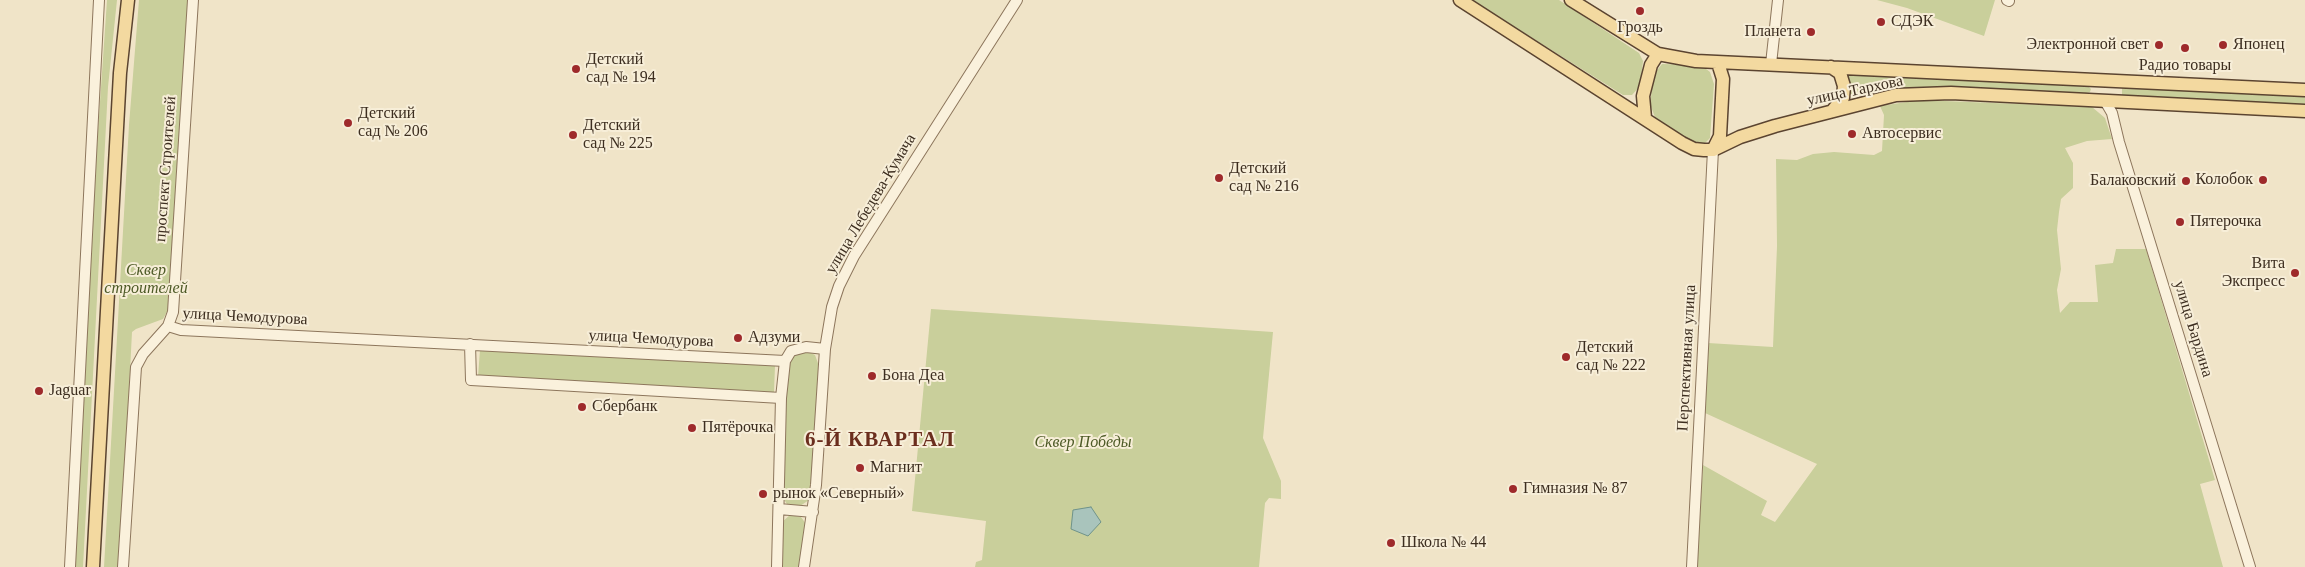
<!DOCTYPE html>
<meta charset="utf-8">
<style>
body{margin:0}
canvas{display:block;background:#f0e4c8}
</style>
<canvas width="2305" height="567"></canvas>
<script>
const c = document.querySelector('canvas').getContext('2d');
c.lineJoin = 'round';
function fillPath(path, color) {
  c.fillStyle = color;
  c.fill(path, 'evenodd');
}
function toPath(rows) {
  const path = new Path2D();
  for (const r of rows) {
    path.moveTo(r[0], r[1]);
    for (let i = 2; i < r.length; i += 2) path.lineTo(r[i], r[i + 1]);
  }
  return path;
}
function strokePath(path, color, width, dash) {
  c.strokeStyle = color;
  c.lineWidth = width;
  c.lineCap = dash ? 'butt' : 'round';
  c.setLineDash(dash || []);
  c.stroke(path);
}
function write(font, color, halo, rows, align = 'center') {
  c.font = font + ' Georgia,serif';
  c.lineWidth = 4;
  c.setLineDash([]);
  c.textBaseline = 'middle';
  c.strokeStyle = halo;
  c.fillStyle = color;
  for (const [text, x, y, turn = 0] of rows) {
    c.save();
    c.translate(x, y);
    c.rotate((+turn || 0) * Math.PI / 180);
    c.textAlign = isNaN(turn) ? turn : align;
    if (halo) c.strokeText(text, 0, 0);
    c.fillText(text, 0, 0);
    c.restore();
  }
}
fillPath(toPath([
 [107,0,117,0,108,87,83,567,75,567,95,175],
 [139,0,189,0,169,308,163,319,136,329,132,332,120,567,104,567,129,125],
 [1472,0,1559,0,1639,53,1643,61,1640,86,1632,95,1623,95],
 [1877,0,1995,0,1984,36,1907,8],
 [1662,64,1701,65,1710,72,1714,84,1710,138,1704,144,1693,143,1656,120,1650,104,1654,74],
 [1848,74,2088,86,2091,89,2090,92,2086,93,1913,87,1853,96,1848,91,1846,78],
 [2122,87,2305,97,2305,105,2122,96],
 [1920,100,2092,107,2105,118,2112,139,2087,141,2065,148,2073,163,2073,188,2061,199,2059,212,2057,230,2061,269,2057,290,2060,313,2070,302,2098,302,2095,265,2113,263,2116,249,2146,249,2215,480,2200,484,2223,567,1697,567,1703,465,1767,501,1761,515,1775,522,1817,464,1705,413,1708,343,1773,347,1777,246,1776,159,1797,160,1813,154,1834,152,1874,155,1882,151,1884,115,1880,106],
 [931,309,1273,332,1263,438,1281,481,1281,499,1269,498,1265,503,1259,567,975,567,976,562,982,560,986,521,912,511],
 [480,350,775,365,774,393,478,377],
 [807,351,815,355,819,366,810,495,809,500,800,506,787,504,783,498,785,399,789,361,795,353],
 [790,515,801,517,806,524,799,567,780,567,782,522]
]), '#c9cf9b');
const water = toPath([
 [1091,507,1101,522,1088,536,1071,529,1073,510,1091,507]
]);
fillPath(water, '#a9c4bc');
strokePath(water, '#6f938a', 1);
const minor = toPath([
 [2007,0,2009,1],
 [1771,64,1778,0],
 [2105,101,2112,113,2119,142,2250,567],
 [168,326,181,330,785,361],
 [470,344,471,380,781,398],
 [779,509,813,512],
 [70,567,99,0],
 [123,567,136,367,143,354,168,326,173,312,193,0],
 [777,567,781,398,785,361,791,351,806,347,825,349],
 [804,567,816,485,825,349,832,307,839,286,854,256,1017,0],
 [1692,567,1713,150]
]);
const major = toPath([
 [1460,0,1682,143,1694,149,1704,150,1713,150,1740,137,1775,126,1896,95,1951,93,2305,111],
 [1571,0,1658,54,1696,61,2305,90],
 [1831,67,1840,73,1844,86,1843,98,1833,110],
 [1645,118,1643,96,1651,65,1658,54],
 [1713,150,1720,136,1723,79,1718,63],
 [93,567,120,73,128,0]
]);
strokePath(minor, '#8d765c', 12);
strokePath(major, '#5b4430', 15);
strokePath(minor, '#faf1dc', 10);
strokePath(major, '#f3d9a0', 12);
for (const [x, y, r, color] of [
 [1640,11,5,"#9e2a2b"],
 [1881,22,5,"#9e2a2b"],
 [1811,32,5,"#9e2a2b"],
 [2159,45,5,"#9e2a2b"],
 [2223,45,5,"#9e2a2b"],
 [2185,48,5,"#9e2a2b"],
 [576,69,5,"#9e2a2b"],
 [348,123,5,"#9e2a2b"],
 [1852,134,5,"#9e2a2b"],
 [573,135,5,"#9e2a2b"],
 [1219,178,5,"#9e2a2b"],
 [2263,180,5,"#9e2a2b"],
 [2186,181,5,"#9e2a2b"],
 [2180,222,5,"#9e2a2b"],
 [2295,273,5,"#9e2a2b"],
 [738,338,5,"#9e2a2b"],
 [1566,357,5,"#9e2a2b"],
 [872,376,5,"#9e2a2b"],
 [39,391,5,"#9e2a2b"],
 [582,407,5,"#9e2a2b"],
 [692,428,5,"#9e2a2b"],
 [860,468,5,"#9e2a2b"],
 [1513,489,5,"#9e2a2b"],
 [763,494,5,"#9e2a2b"],
 [1391,543,5,"#9e2a2b"]
]) {
  const dot = new Path2D();
  dot.arc(x, y, r, 0, 2 * Math.PI);
  c.fillStyle = color;
  c.fill(dot);
  strokePath(dot, '#f7eed8', 2);
}
write('16px', '#3d2e20', '#f7eed8', [
 ["СДЭК",1891,22],
 ["Гроздь",1640,28,"center"],
 ["Планета",1801,32,"right"],
 ["Электронной свет",2149,45,"right"],
 ["Японец",2233,45],
 ["Детский",586,60],
 ["сад № 194",586,78],
 ["Радио товары",2185,66,"center"],
 ["Детский",358,114],
 ["сад № 206",358,132],
 ["Детский",583,126],
 ["сад № 225",583,144],
 ["Автосервис",1862,134],
 ["Детский",1229,169],
 ["сад № 216",1229,187],
 ["Колобок",2253,180,"right"],
 ["Балаковский",2176,181,"right"],
 ["Пятерочка",2190,222],
 ["Вита",2285,264,"right"],
 ["Экспресс",2285,282,"right"],
 ["Адзуми",748,338],
 ["Детский",1576,348],
 ["сад № 222",1576,366],
 ["Бона Деа",882,376],
 ["Jaguar",49,391],
 ["Сбербанк",592,407],
 ["Пятёрочка",702,428],
 ["Магнит",870,468],
 ["Гимназия № 87",1523,489],
 ["рынок «Северный»",773,494],
 ["Школа № 44",1401,543]
], 'left');
write('16px', '#3d2e20', '#f7eed8', [
 ["улица Тархова",1855,91,-12],
 ["проспект Строителей",166,169,-86],
 ["улица Лебедева-Кумача",871,204,-59],
 ["улица Чемодурова",245,317,3],
 ["улица Бардина",2193,329,73],
 ["улица Чемодурова",651,339,3],
 ["Перспективная улица",1687,358,-87]
]);
write('italic 16px', '#4d5a26', '#f7eed8', [
 ["Cквер",146,271],
 ["cтроителей",146,289],
 ["Сквер Победы",1083,443]
]);
c.letterSpacing = '1px';
write('bold 21px', '#6b2e1e', '#f7eed8', [
 ["6-Й КВАРТАЛ",880,441]
]);
c.letterSpacing = '0px';
</script>
